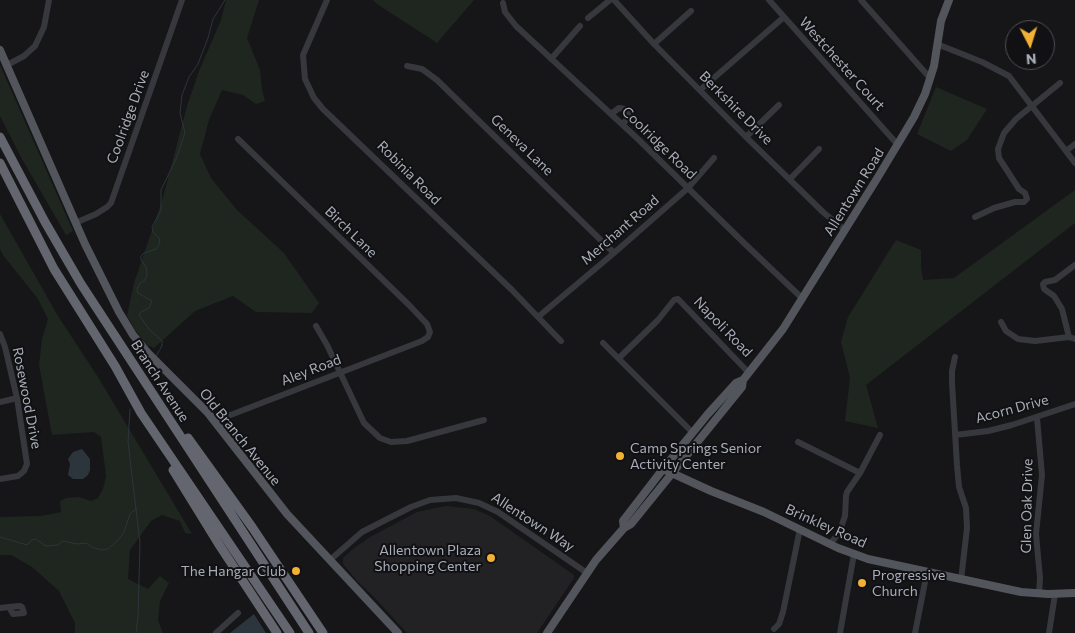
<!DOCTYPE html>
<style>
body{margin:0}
#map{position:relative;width:1075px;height:633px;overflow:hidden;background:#161618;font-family:Commissioner,sans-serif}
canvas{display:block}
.north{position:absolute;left:1005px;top:20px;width:50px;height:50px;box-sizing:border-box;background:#111113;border:1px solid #4d4f55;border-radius:50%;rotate:175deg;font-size:14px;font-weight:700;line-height:20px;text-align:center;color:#a8adb8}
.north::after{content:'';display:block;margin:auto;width:18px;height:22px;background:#f2b134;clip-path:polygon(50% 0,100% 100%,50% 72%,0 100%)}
</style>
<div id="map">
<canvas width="1075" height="633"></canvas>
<div class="north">N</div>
</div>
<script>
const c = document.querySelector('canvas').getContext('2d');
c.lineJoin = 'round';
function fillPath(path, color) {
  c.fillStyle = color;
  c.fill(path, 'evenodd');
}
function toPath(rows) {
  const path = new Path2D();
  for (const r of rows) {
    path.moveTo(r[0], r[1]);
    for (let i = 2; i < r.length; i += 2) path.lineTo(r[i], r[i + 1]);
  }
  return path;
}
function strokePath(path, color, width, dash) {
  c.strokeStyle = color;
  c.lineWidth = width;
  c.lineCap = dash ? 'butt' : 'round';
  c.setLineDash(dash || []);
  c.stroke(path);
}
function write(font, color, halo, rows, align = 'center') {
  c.font = font + ' Commissioner,sans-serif';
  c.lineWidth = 4;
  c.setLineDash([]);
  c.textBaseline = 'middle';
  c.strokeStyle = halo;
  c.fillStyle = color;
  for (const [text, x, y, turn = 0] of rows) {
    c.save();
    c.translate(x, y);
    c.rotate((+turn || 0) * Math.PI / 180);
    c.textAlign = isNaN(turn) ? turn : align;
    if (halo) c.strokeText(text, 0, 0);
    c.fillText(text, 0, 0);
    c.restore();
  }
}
fillPath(toPath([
 [446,506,474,509,490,516,574,575,574,578,537,633,407,633,373,596,357,581,343,564,343,558,354,548,370,537,417,512]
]), '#222225');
fillPath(toPath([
 [226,0,259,0,247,38,260,70,262,89,265,101,256,104,243,95,222,90,209,120,200,154,211,178,237,210,284,253,319,303,312,313,256,312,233,296,195,311,154,348,147,345,135,330,127,316,134,283,162,201,187,106,199,71,221,20],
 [373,0,474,0,437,43,377,4],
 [0,65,73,231,66,235,22,159,0,116],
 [936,87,987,109,967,140,951,151,917,134],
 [1075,190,1075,223,866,385,878,428,845,421,850,378,841,342,848,317,896,240,921,250,921,267,923,280,954,278],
 [0,214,58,316,98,377,192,534,185,533,180,521,162,515,151,521,130,550,128,579,148,589,160,576,169,583,160,601,158,620,163,633,75,633,75,623,59,591,32,567,11,555,0,555,0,517,41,516,61,512,60,501,66,498,79,497,91,501,98,498,103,489,106,476,101,437,94,432,52,435,39,365,42,339,48,319,38,299,3,255,0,249]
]), '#1e261f');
fillPath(toPath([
 [82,449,90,459,90,470,88,475,83,479,73,479,68,475,70,464,68,459,73,452],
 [254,614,266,633,230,633,235,629]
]), '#2c353c');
strokePath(toPath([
 [156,356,162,346,162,341,148,328,139,315,141,312,149,308,152,301,138,293,137,289,140,283,145,280,147,275,146,267,141,260,141,256,144,253,156,249,160,243,159,238,153,232,152,227,161,210,161,190,176,159,185,133,180,113,182,95,189,77,198,64,208,38,213,19,225,0],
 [149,373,153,362],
 [130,409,128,442,140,543,138,616,136,633],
 [0,537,27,545,32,540,36,539,46,546,58,545,63,541,77,544,86,543,92,547,101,550,108,549,118,540,124,532,130,514,137,508]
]), '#2c353c', 1);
strokePath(toPath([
 [327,0,303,55,305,79,314,98,323,109,512,290,561,341],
 [614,0,654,44,746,137,824,213,845,230],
 [769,0,898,145],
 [861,0,930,78],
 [503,3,505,12,516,26,639,140,745,244,803,299],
 [588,18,610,0],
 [654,44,691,11],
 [937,44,982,62,1009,76,1075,163],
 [551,59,580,26],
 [7,65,24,56,35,46,44,27,49,0],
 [407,66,422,69,437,80,614,253],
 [700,90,784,17],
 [611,114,619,108,625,109,630,115,623,124],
 [746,137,779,105],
 [1066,151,1075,144],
 [790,179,819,149],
 [975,217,994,208,1015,202,1024,202,1027,199,1025,193,1019,189,999,158,998,149,1004,133,1016,119,1060,83],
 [75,223,96,214,107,207,111,203,182,0],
 [538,317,614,253,688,188,714,158],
 [1001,322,1006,331,1018,339,1035,341,1069,337,1075,339],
 [316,326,327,345,364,423,380,438,391,442,407,441,484,420],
 [0,334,5,347,17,398,27,464,24,471,18,476,0,479],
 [1069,337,1062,309,1054,296,1044,289,1043,284,1045,282,1055,280,1075,265],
 [603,343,693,433],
 [955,357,952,371,952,383,957,465,959,487,966,508,967,528,961,580],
 [619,358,658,320,674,300,678,299,749,373],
 [0,402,17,398],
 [1037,418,1042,475,1036,534,1040,578,1039,594],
 [215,421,422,341,428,337,430,332,427,324,409,305,238,139],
 [955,435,988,431,1012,425,1075,404],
 [798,442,860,473],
 [830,544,839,533,845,516,846,496,847,492,860,473,880,435],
 [330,560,362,532,411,507,430,500,456,498,479,503,498,512,587,573],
 [0,608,9,607,20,606,22,607,24,613,13,614,9,607],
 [774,629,779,624,783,612,800,529],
 [216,633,238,613],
 [840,633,854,554],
 [915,633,927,572],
 [1049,633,1055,594]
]), '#37383d', 6);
strokePath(toPath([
 [0,50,85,244,119,312,133,335,148,353,208,413,287,514,398,633],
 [663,469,711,491,764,512,838,548,868,559,1021,592,1048,594,1075,593],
 [624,528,623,521,663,469,707,415,736,383,743,380,783,329,878,177,914,117,925,94,934,66,941,21,949,0],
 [547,633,596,560,624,528,631,524,742,387,743,380]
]), '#53555c', 8);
strokePath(toPath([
 [0,137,45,222,81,284,309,633],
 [0,163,54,269,115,366,141,413,290,633],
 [188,438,252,527,323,633],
 [173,470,218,543,277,633]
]), '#63666e', 9);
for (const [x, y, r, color] of [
 [620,456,5,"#f2b134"],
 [491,558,5,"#f2b134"],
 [296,571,5,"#f2b134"],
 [862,583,5,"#f2b134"]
]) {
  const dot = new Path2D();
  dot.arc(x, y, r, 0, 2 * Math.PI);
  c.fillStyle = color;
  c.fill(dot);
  strokePath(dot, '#111113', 2);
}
write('14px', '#a8adb8', '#111113', [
 ["Westchester Court",842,64,48],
 ["Berkshire Drive",736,108,45],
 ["Coolridge Drive",128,117,-70],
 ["Coolridge Road",659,143,44],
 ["Geneva Lane",522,145,44],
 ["Robinia Road",409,173,45],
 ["Allentown Road",854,192,-58],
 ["Merchant Road",620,230,-41],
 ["Birch Lane",351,232,44],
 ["Napoli Road",723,327,46],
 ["Aley Road",311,370,-21],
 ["Branch Avenue",160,381,57],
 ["Rosewood Drive",27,398,79],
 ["Acorn Drive",1012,409,-15],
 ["Old Branch Avenue",240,437,51],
 ["Glen Oak Drive",1027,506,-89],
 ["Allentown Way",533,522,33],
 ["Brinkley Road",826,526,24]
]);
write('14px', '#a8adb8', '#111113', [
 ["Camp Springs Senior",630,448],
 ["Activity Center",630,464],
 ["Allentown Plaza",481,550,"right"],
 ["Shopping Center",481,566,"right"],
 ["The Hangar Club",286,571,"right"],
 ["Progressive",872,575],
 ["Church",872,591]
], 'left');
</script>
